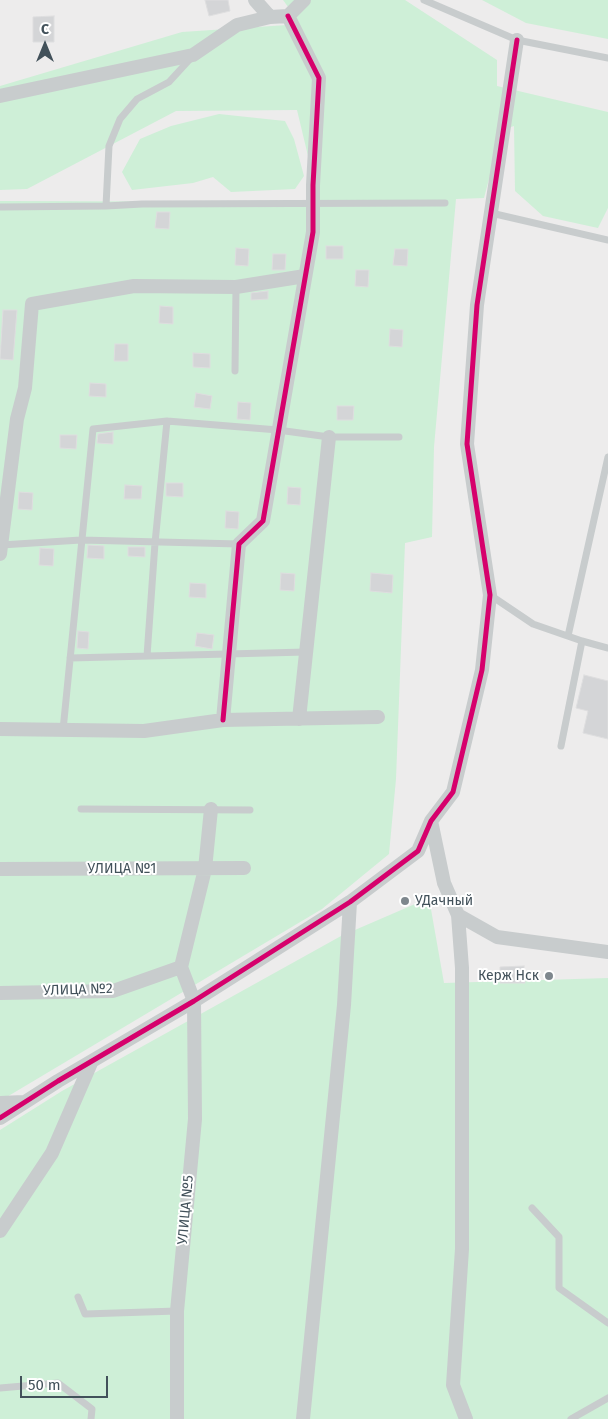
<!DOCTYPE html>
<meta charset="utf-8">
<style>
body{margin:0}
#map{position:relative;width:608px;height:1419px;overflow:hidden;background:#edecec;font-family:"Fira Sans",sans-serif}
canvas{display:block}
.north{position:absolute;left:20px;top:20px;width:50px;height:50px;-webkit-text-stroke:4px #fff;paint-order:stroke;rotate:0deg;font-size:14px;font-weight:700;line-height:20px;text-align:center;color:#42515a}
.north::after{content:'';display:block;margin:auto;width:18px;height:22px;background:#42515a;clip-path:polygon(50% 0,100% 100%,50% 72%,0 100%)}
.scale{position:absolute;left:20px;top:1376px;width:88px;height:22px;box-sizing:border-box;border:2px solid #42515a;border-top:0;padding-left:6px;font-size:15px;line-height:18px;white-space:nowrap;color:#42515a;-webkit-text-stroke:4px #fff;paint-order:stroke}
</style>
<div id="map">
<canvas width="608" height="1419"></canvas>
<div class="north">С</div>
<div class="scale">50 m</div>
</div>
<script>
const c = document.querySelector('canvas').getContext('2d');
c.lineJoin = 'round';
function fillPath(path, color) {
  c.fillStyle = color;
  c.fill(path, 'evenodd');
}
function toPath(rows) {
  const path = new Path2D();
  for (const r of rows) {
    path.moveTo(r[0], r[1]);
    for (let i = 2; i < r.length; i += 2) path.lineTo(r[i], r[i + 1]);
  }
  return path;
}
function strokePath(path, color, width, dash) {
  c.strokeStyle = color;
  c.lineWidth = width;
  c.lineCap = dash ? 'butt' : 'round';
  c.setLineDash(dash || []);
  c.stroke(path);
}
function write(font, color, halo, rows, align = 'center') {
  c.font = font + ' "Fira Sans",sans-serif';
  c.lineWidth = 4;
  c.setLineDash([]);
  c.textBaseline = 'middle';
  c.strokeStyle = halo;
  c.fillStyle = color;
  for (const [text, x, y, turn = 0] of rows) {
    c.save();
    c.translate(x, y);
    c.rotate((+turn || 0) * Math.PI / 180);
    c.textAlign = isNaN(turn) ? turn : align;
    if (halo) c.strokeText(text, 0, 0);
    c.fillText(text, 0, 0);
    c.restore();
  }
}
fillPath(toPath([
 [283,0,405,0,497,60,497,86,608,112,608,208,598,228,543,216,515,191,514,126,502,130,484,198,456,199,434,447,432,537,405,543,396,779,389,854,322,909,0,1101,0,201,319,202,297,110,176,111,27,189,0,190,0,86,182,32,287,25,297,19],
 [482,0,608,0,608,39,526,23],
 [219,114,285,121,294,139,304,176,295,189,231,192,213,177,193,183,132,190,122,172,140,139,171,126],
 [429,898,444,983,608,978,608,1419,0,1419,0,1130,62,1091,341,936]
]), '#ceefd7');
const building = toPath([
 [205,0,228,0,230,11,209,16,205,0],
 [54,16,54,42,33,42,33,17,54,16],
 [157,212,170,212,169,229,155,228,157,212],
 [326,246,343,246,343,259,326,259,326,246],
 [236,248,249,249,248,266,235,265,236,248],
 [395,249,408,249,407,266,393,265,395,249],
 [273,254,286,254,285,270,272,270,273,254],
 [356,270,369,270,368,287,355,286,356,270],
 [268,291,268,299,251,300,251,293,268,291],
 [160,306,173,307,173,324,159,323,160,306],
 [3,310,17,310,13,360,0,359,3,310],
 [390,329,403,330,402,347,389,346,390,329],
 [115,344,128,344,128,361,114,361,115,344],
 [193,353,210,354,210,368,193,367,193,353],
 [90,383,106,384,106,397,89,396,90,383],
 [196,393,212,396,210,409,194,407,196,393],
 [238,402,251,403,250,420,237,419,238,402],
 [337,406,354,406,353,420,337,420,337,406],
 [113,432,113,444,97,443,98,434,113,432],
 [60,435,77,435,76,449,60,448,60,435],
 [166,483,183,483,183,497,166,496,166,483],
 [125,485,142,486,141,499,124,499,125,485],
 [288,487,301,488,300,505,287,504,288,487],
 [19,492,33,493,32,510,18,509,19,492],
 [226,511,239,512,238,529,225,528,226,511],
 [88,545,104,546,104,559,87,558,88,545],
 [128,547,145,547,145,557,128,556,128,547],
 [40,548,54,549,53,566,39,565,40,548],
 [281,573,295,574,294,591,280,590,281,573],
 [371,573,393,575,392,593,370,591,371,573],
 [190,583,206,584,206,598,189,597,190,583],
 [78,631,89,632,88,649,77,648,78,631],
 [197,633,214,635,212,649,195,646,197,633],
 [584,675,608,681,608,739,583,733,588,711,576,708,584,675],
 [524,966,525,983,500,983,500,967,524,966]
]);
fillPath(building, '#d4d5d7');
strokePath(building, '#dededf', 1);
strokePath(toPath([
 [424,0,517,40,608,58],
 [106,206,109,146,120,119,137,99,169,82,191,58],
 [0,207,106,206,142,204,445,203],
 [491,213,608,240],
 [235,371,236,287],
 [1,545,81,540,239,544],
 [490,595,533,624,582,641,608,648],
 [568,636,608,457],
 [147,656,155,543,167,421],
 [70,658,306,652],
 [63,730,93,429,167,421,278,430,329,437,399,437],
 [561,746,582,641],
 [81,809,250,810],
 [532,1208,559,1237,559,1288,608,1323],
 [78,1297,85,1314,177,1311],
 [0,1388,58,1383,92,1409,91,1419],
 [571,1419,608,1398]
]), '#c8cccd', 7);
strokePath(toPath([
 [255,0,270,17],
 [0,96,193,55,237,25,270,17,288,16,304,0],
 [0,554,17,419,25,388,32,304,134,286,236,287,305,276],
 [299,719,329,437],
 [223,720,239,544,263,521,313,232,313,185,319,78,288,16],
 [0,729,144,731,223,720,378,717],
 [431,821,444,883,458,915,497,937,608,952],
 [0,869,244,868],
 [458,915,462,968,462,1249,453,1385,466,1419],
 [0,993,113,991,181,967],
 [0,1103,24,1102],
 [0,1118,58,1081,194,1001,350,902,418,851,431,821,453,792,482,670,490,595,467,444,477,305,517,40],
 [0,1231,52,1153,91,1063],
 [177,1419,177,1311,195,1119,194,1001,181,967,205,869,211,809],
 [303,1419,344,1005,350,902]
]), '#c8cccd', 14);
strokePath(toPath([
 [223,720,239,544,263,521,313,232,313,185,319,78,288,16],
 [0,1118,58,1081,194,1001,350,902,418,851,431,821,453,792,482,670,490,595,467,444,477,305,517,40]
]), '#d6006c', 5);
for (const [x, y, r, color] of [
 [405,901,5,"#7e878d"],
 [549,976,5,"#7e878d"]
]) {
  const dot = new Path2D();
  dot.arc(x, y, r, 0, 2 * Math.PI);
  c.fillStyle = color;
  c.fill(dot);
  strokePath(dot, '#fff', 2);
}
write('14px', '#42515a', '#fff', [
 ["УЛИЦА №1",122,869],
 ["УЛИЦА №2",78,990,-2],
 ["УЛИЦА №5",186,1210,-85]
]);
write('14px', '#42515a', '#fff', [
 ["УДачный",415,901],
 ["Керж Нск",539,976,"right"]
], 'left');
</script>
